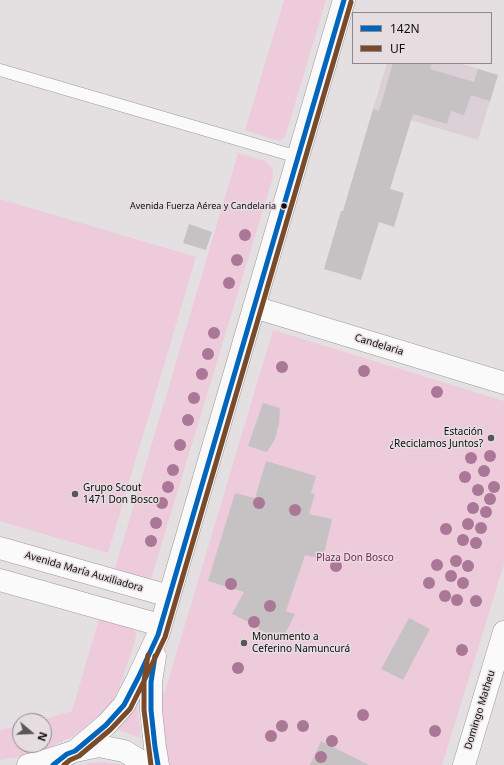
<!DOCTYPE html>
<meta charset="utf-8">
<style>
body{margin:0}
#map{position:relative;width:504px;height:765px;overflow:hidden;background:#e4dfe1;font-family:"Noto Sans",sans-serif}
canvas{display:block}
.legend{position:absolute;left:352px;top:12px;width:140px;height:52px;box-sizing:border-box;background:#e6dde1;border:1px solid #90898c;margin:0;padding:5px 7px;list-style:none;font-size:12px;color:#0f0c0d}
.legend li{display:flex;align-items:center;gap:8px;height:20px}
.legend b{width:20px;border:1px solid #90898c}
.north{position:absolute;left:12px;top:713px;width:40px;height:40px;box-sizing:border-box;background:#e6dde1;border:1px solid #90898c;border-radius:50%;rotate:109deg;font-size:11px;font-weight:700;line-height:16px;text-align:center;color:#0f0c0d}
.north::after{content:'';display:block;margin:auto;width:14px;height:18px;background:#5a5657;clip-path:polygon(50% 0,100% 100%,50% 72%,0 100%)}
</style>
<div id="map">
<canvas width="504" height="765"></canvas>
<ul class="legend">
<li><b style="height:5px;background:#0065bd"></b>142N</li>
<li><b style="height:5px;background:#7a4b2a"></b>UF</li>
</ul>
<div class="north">N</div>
</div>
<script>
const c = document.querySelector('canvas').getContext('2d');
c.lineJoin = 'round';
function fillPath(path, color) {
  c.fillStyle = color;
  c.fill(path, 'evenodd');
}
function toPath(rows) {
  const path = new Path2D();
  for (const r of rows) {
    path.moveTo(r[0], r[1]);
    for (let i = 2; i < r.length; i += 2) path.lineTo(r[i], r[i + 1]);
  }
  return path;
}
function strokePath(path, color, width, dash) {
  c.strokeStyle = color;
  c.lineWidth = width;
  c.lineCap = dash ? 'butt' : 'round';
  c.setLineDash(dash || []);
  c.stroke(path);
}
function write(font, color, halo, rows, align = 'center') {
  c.font = font + ' "Noto Sans",sans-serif';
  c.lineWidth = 3;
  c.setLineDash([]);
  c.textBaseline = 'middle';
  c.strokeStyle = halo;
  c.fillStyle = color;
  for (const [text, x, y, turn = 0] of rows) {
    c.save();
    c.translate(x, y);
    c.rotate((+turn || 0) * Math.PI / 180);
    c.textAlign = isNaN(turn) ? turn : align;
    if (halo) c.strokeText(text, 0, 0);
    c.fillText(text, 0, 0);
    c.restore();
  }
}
fillPath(toPath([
 [387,63,459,63,498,75,478,140,373,109]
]), '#dbd0d5');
fillPath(toPath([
 [284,0,326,0,285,137,280,140,272,139,245,130],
 [238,153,266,161,273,170,273,177,151,579,146,584,113,575],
 [0,199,196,257,108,553,0,521],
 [273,330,504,401,504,564,442,765,170,765,160,739,155,690,164,694,166,688],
 [99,619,133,629,136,633,135,641,119,688,112,702,99,716,77,734,38,753,0,760,0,730,20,726,20,745,44,745,44,721,38,721,72,711],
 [137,705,141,738,115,729],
 [106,762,123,765,85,765,88,763]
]), '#edcbdb');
fillPath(toPath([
 [393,63,432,63,430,69,474,82,478,69,498,75,490,101,471,95,464,115,451,111,447,124,413,114,390,189,404,193,394,227,379,222,361,280,324,269,341,211,343,211,373,109,379,111],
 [189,224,212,232,206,250,183,243],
 [263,403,280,408,279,424,277,431,275,439,267,452,248,446],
 [266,461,316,476,311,493,315,494,309,514,332,519,323,559,305,555,286,611,295,614,282,640,258,629,259,627,232,614,244,592,208,581,235,493,255,498],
 [409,618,430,629,403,680,381,669],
 [321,741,369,765,310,765]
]), '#c6c2c4');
const lane = toPath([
 [0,70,298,157]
]);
const street = toPath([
 [254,307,504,383],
 [0,548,169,596],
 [0,580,160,625],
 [464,765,504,632]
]);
const secondary = toPath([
 [28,765,41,762,67,754]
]);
const primary = toPath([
 [155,656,151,682,151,710,155,747,158,765],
 [75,751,106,725,124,705,138,678,158,635,344,0],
 [53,765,67,754,75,751,99,746,124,751,147,765]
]);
strokePath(lane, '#9c999a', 13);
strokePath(street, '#9c999a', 23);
strokePath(secondary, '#9c999a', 23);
strokePath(primary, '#9c999a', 23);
strokePath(lane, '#fbfafa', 12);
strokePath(street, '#fbfafa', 22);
strokePath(secondary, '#fbfafa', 22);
strokePath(primary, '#fbfafa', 22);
strokePath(toPath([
 [155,656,151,682,151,710,155,747,158,765],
 [53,765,67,754,75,751,106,725,124,705,138,678,158,635,344,0]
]), '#0065bd', 5);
strokePath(toPath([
 [148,655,144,681,144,710,151,765],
 [64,765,70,760,79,756,110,730,130,709,144,681,165,637,351,2]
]), '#7a4b2a', 5);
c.fillStyle = '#ab7796';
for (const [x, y] of [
 [245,235],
 [237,260],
 [229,283],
 [214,333],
 [208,354],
 [282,367],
 [364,371],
 [202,374],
 [437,392],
 [194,398],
 [188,420],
 [180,445],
 [490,456],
 [471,458],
 [173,470],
 [484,471],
 [465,477],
 [168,487],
 [494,487],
 [478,490],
 [490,499],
 [162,503],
 [259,503],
 [473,508],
 [295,510],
 [486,512],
 [156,523],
 [468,524],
 [481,528],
 [446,529],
 [463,540],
 [151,541],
 [476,543],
 [456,561],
 [437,565],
 [336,566],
 [468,566],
 [451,576],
 [429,583],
 [463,583],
 [231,584],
 [445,596],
 [457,600],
 [476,601],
 [270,606],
 [254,622],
 [462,650],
 [238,668],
 [363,715],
 [282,726],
 [303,726],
 [435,731],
 [271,736],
 [332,741],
 [321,757]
]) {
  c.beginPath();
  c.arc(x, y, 6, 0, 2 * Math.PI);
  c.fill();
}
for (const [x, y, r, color] of [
 [284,206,3.5,"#0f0c0d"],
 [491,438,4,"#5a5657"],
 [75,494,4,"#5a5657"],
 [244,643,4,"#5a5657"]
]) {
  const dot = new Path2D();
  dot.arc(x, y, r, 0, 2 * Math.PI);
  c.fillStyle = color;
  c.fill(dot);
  strokePath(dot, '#e6dde1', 1.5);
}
write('9px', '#0f0c0d', '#e6dde1', [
 ["Avenida Fuerza Aérea y Candelaria",276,206]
], 'right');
write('10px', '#0f0c0d', '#e6dde1', [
 ["Candelaria",379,345,17],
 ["Avenida María Auxiliadora",84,572,16],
 ["Domingo Matheu",480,710,-73]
]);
write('10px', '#0f0c0d', '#e6dde1', [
 ["Estación",483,432,"right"],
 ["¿Reciclamos Juntos?",483,444,"right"],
 ["Grupo Scout",83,488],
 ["1471 Don Bosco",83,500],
 ["Monumento a",252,637],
 ["Ceferino Namuncurá",252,649]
], 'left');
write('10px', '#7d2258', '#e6dde1', [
 ["Plaza Don Bosco",355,558]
]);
</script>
